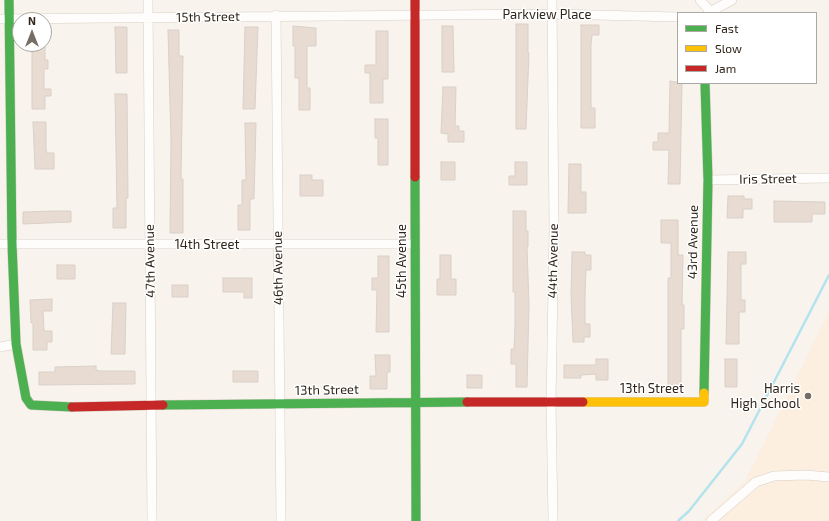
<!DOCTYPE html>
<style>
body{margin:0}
#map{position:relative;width:829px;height:521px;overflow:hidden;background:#f9f3ed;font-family:"Exo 2",sans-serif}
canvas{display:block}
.legend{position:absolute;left:677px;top:12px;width:140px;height:72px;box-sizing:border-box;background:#fff;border:1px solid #aca8a3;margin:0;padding:5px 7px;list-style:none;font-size:12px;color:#2f251a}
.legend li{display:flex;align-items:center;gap:8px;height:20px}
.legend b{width:20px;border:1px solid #aca8a3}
.north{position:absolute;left:12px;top:12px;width:40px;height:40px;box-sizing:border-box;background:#fff;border:1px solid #aca8a3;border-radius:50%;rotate:0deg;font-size:11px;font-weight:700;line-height:16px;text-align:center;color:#2f251a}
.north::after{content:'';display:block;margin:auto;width:14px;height:18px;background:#766d64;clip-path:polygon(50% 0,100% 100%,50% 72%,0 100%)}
</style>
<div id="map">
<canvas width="829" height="521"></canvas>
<ul class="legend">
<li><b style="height:5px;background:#4caf50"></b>Fast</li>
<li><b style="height:5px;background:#ffc107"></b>Slow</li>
<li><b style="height:5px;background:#c62828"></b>Jam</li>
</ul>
<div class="north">N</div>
</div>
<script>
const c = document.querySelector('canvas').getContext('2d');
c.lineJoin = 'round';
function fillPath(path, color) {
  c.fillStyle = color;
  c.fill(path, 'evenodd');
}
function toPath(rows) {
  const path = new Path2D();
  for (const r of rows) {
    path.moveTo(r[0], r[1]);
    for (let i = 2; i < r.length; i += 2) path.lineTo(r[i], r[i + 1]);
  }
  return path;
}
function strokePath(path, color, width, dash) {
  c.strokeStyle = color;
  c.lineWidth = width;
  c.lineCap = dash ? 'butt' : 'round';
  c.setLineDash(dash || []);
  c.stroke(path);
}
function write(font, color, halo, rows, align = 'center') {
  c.font = font + ' "Exo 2",sans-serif';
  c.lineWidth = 3;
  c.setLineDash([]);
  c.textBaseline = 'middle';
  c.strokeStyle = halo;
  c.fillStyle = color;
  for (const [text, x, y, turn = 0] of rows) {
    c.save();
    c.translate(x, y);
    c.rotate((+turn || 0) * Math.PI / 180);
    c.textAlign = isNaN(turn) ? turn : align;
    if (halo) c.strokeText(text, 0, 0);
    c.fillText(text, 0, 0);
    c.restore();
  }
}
fillPath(toPath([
 [829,312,829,521,702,521,745,481]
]), '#fcefe0');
strokePath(toPath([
 [678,521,689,511,742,444,829,275]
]), '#b2e3ee', 2.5);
const building = toPath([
 [516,24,528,24,528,53,529,53,526,129,516,129,516,24],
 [581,25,599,25,599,35,592,35,591,44,591,108,595,108,595,128,581,128,581,25],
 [293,26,316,28,316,46,307,46,307,88,310,88,310,110,299,110,299,78,295,78,295,46,293,46,293,26],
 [442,26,453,26,454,72,442,72,442,26],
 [115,27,127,27,127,73,116,73,115,27],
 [245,27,258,27,255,109,243,109,245,27],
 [168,30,179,30,179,56,183,56,181,179,183,179,183,233,170,233,171,140,168,30],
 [376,31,388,31,388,79,383,79,383,103,370,103,370,73,365,73,365,65,376,65,376,31],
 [32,44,45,44,45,60,48,60,48,69,44,69,44,89,51,89,51,96,45,96,45,109,32,109,32,44],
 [670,81,682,83,680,184,668,184,669,150,653,150,653,142,658,142,658,133,669,133,670,81],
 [443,87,456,87,455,126,459,126,459,131,464,131,464,142,448,142,448,134,441,133,443,87],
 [115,94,127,94,128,198,126,198,126,228,113,228,113,208,117,208,115,94],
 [375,119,388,119,388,165,378,165,378,138,375,138,375,119],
 [33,122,46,122,46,149,47,153,54,153,54,169,35,169,33,122],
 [245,123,256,123,254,199,250,199,250,230,238,230,238,205,242,205,242,180,246,180,245,123],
 [441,162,455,162,455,180,441,180,441,162],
 [515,162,527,162,527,185,509,185,509,176,515,176,515,162],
 [569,164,581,164,581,192,586,192,586,213,568,213,569,164],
 [300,175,312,175,312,180,323,180,323,196,300,196,300,175],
 [728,196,744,196,744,199,752,199,752,209,743,209,743,218,727,218,728,196],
 [774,201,825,202,825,214,812,214,812,222,774,222,774,201],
 [53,211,71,211,71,222,23,224,23,212,53,211],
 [513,211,526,211,526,231,528,231,528,247,527,247,529,305,527,387,516,387,516,364,511,364,511,349,514,349,515,325,515,292,513,292,513,211],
 [661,220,678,220,678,255,683,255,682,305,684,305,684,329,681,329,681,387,668,387,668,278,671,278,671,243,661,243,661,220],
 [572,252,585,252,585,255,591,255,591,270,586,270,585,295,585,324,590,324,590,337,584,337,584,342,573,342,571,295,572,252],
 [728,252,746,252,746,264,741,264,741,300,745,300,745,312,739,312,739,344,726,344,728,252],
 [440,255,451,255,451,279,456,279,456,295,437,295,437,279,440,279,440,255],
 [378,256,389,256,389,332,376,332,377,290,372,290,372,278,378,278,378,256],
 [57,265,75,265,75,279,57,279,57,265],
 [223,278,252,278,252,298,244,298,244,292,223,292,223,278],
 [172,285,188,285,188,297,172,297,172,285],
 [52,299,52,311,43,311,44,331,52,331,52,342,47,342,47,350,33,350,33,323,31,323,30,300,52,299],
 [113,303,126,303,125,354,111,354,113,303],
 [375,355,390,355,390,372,387,372,387,389,370,389,370,376,376,376,375,355],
 [596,359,608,359,608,380,596,380,596,374,581,375,581,378,564,378,564,365,596,365,596,359],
 [725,359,737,359,737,387,725,387,725,359],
 [96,366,96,370,100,371,135,371,135,384,39,385,39,372,55,372,55,367,96,366],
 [233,371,258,371,258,382,233,382,233,371],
 [467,375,482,375,482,388,467,388,467,375]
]);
fillPath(building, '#e8dbd2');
strokePath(building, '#d9d0c9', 1);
const street = toPath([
 [148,0,152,521],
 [552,0,554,229,551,402,553,521],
 [700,0,710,11],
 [708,13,732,0],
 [276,15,281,521],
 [0,19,552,14,678,17],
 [708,180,829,178],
 [0,244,414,244],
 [0,347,16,344],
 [711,521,756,482,774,476,806,475,829,477]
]);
const fast = toPath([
 [9,0,12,244,16,344,26,398,31,405,72,407],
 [415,177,416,521],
 [704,393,708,180,705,83],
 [163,405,467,402]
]);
const slow = toPath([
 [583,402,704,402,704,393]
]);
const jam = toPath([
 [415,0,415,177],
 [467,402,583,402],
 [72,407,163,405]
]);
strokePath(street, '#d6cfc7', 10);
strokePath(fast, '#d6cfc7', 10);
strokePath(slow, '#d6cfc7', 10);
strokePath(jam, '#d6cfc7', 10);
strokePath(street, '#fefdfc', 9);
strokePath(fast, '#4caf50', 9);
strokePath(slow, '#ffc107', 9);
strokePath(jam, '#c62828', 9);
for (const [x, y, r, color] of [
 [808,396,4,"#766d64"]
]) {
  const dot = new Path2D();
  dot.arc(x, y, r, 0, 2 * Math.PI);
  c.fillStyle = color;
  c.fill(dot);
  strokePath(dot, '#fff', 1.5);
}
write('13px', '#2f251a', '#fff', [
 ["Parkview Place",547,15],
 ["15th Street",208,17,-1],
 ["Iris Street",768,179,-1],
 ["43rd Avenue",693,242,-89],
 ["14th Street",207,245],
 ["47th Avenue",150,261,-91],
 ["45th Avenue",402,261,-90],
 ["44th Avenue",553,261,-89],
 ["46th Avenue",278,268,-91],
 ["13th Street",652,389],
 ["13th Street",327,390,-1]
]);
write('13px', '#2f251a', '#fff', [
 ["Harris",800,389],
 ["High School",800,404]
], 'right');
</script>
